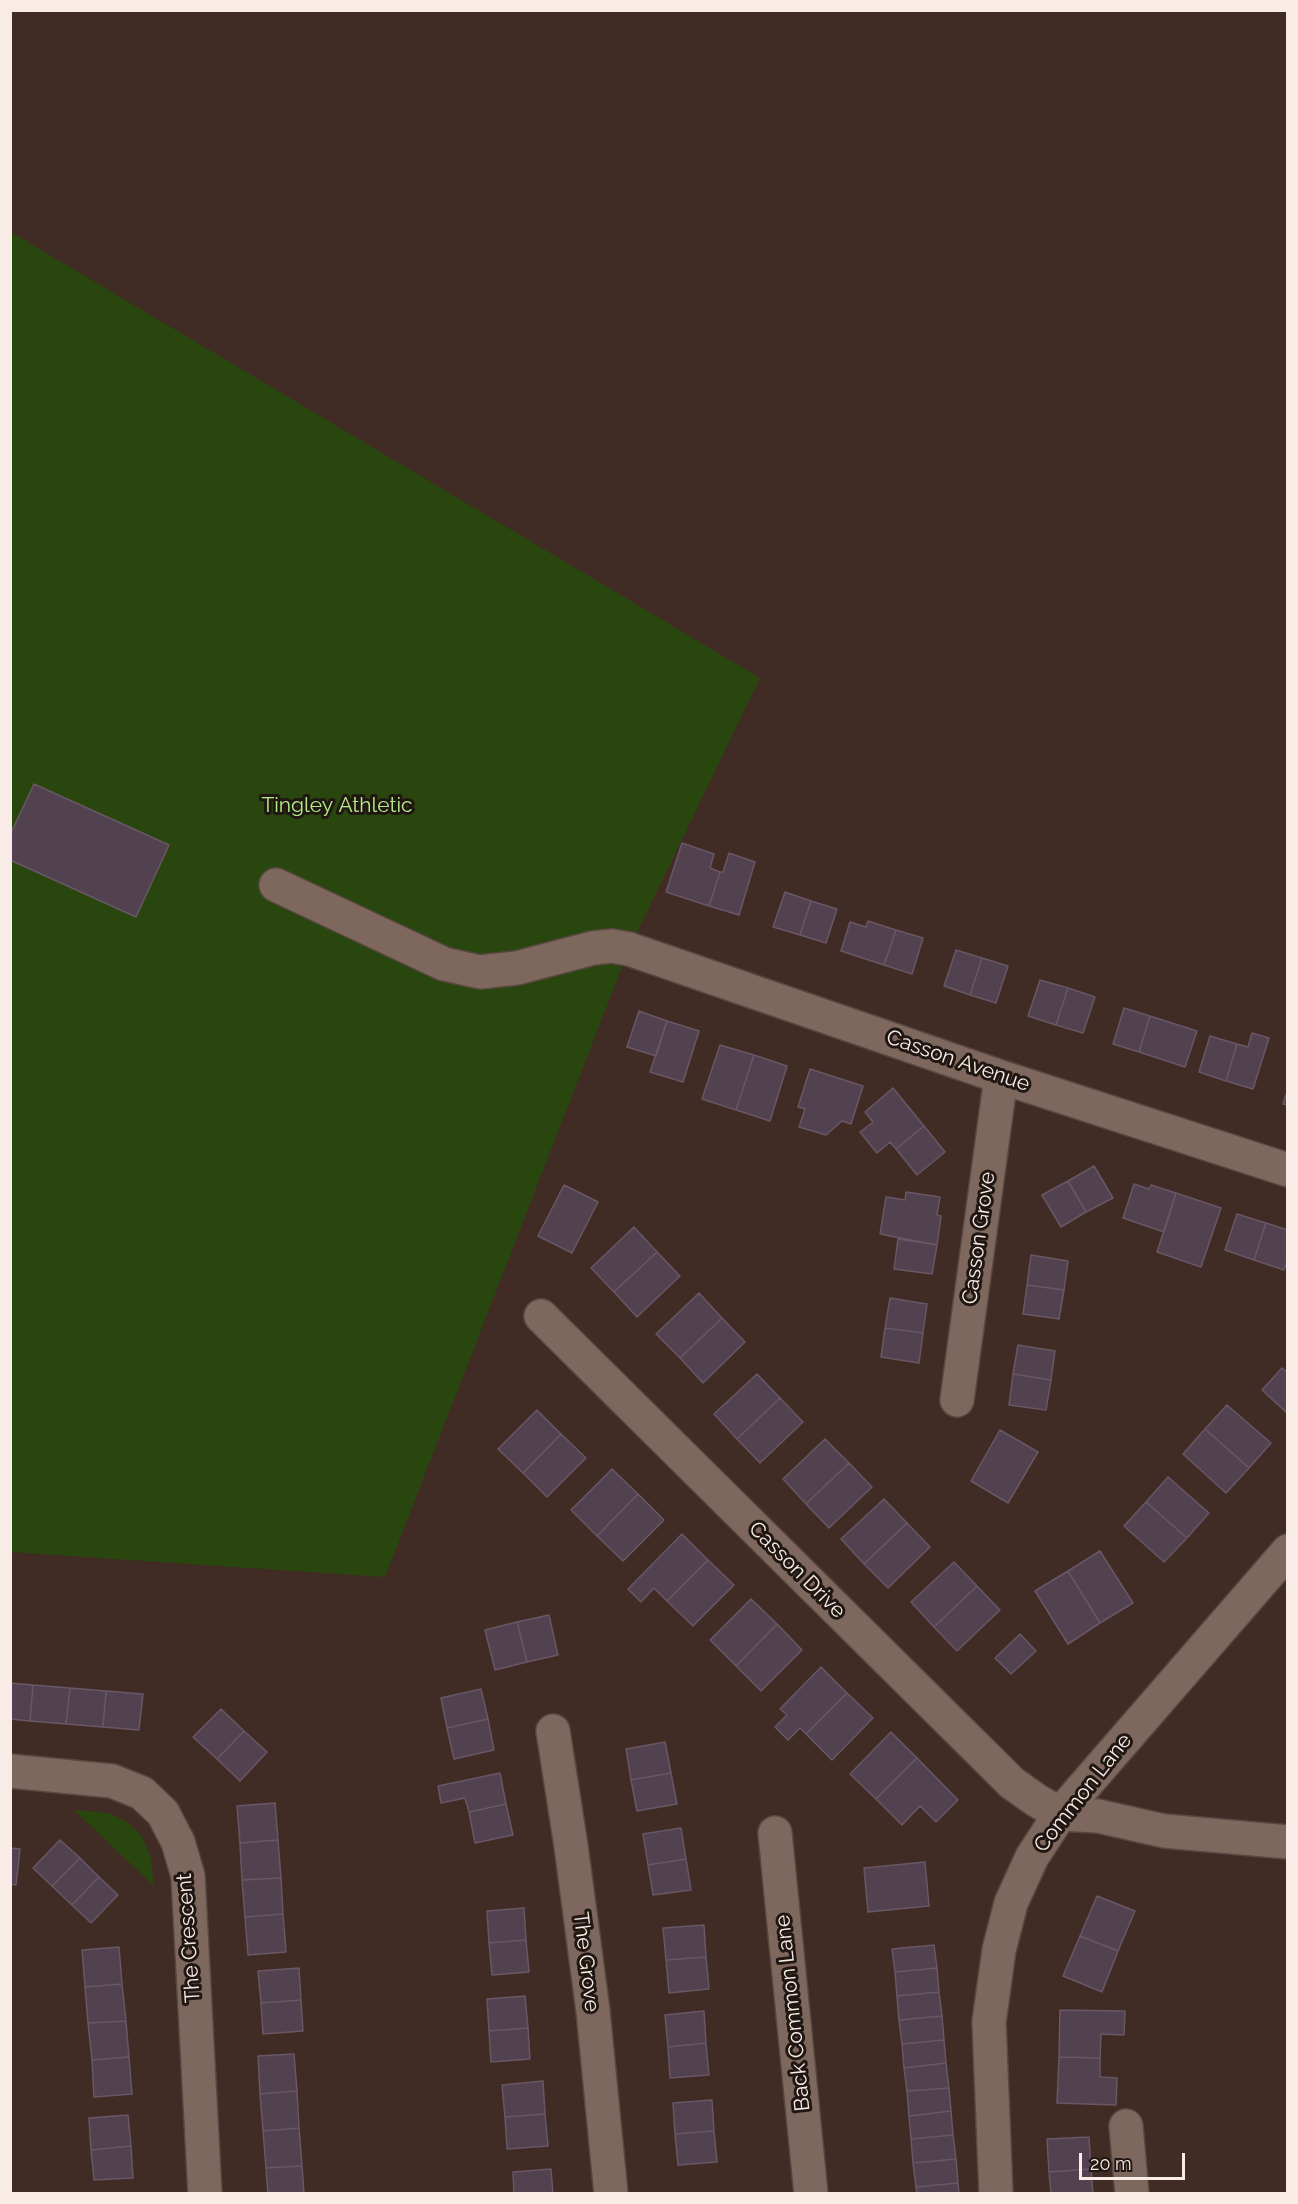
<!DOCTYPE html>
<style>
body{margin:0}
#map{position:relative;width:1298px;height:2204px;overflow:hidden;background:#402c24;font-family:Raleway,sans-serif}
canvas{display:block}
.frame{position:absolute;inset:0;border:12px solid #f9ece6;pointer-events:none}
.scale{position:absolute;left:1079px;top:2153px;width:106px;height:27px;box-sizing:border-box;border:3px solid #f9ece6;border-top:0;padding-left:8px;font-size:18px;line-height:21px;white-space:nowrap;color:#f9ece6;-webkit-text-stroke:4px #201713;paint-order:stroke}
</style>
<div id="map">
<canvas width="1298" height="2204"></canvas>
<div class="frame"></div>
<div class="scale">20 m</div>
</div>
<script>
const c = document.querySelector('canvas').getContext('2d');
c.lineJoin = 'round';
function fillPath(path, color) {
  c.fillStyle = color;
  c.fill(path, 'evenodd');
}
function toPath(rows) {
  const path = new Path2D();
  for (const r of rows) {
    path.moveTo(r[0], r[1]);
    for (let i = 2; i < r.length; i += 2) path.lineTo(r[i], r[i + 1]);
  }
  return path;
}
function strokePath(path, color, width, dash) {
  c.strokeStyle = color;
  c.lineWidth = width;
  c.lineCap = dash ? 'butt' : 'round';
  c.setLineDash(dash || []);
  c.stroke(path);
}
function write(font, color, halo, rows, align = 'center') {
  c.font = font + ' Raleway,sans-serif';
  c.lineWidth = 6;
  c.setLineDash([]);
  c.textBaseline = 'middle';
  c.strokeStyle = halo;
  c.fillStyle = color;
  for (const [text, x, y, turn = 0] of rows) {
    c.save();
    c.translate(x, y);
    c.rotate((+turn || 0) * Math.PI / 180);
    c.textAlign = isNaN(turn) ? turn : align;
    if (halo) c.strokeText(text, 0, 0);
    c.fillText(text, 0, 0);
    c.restore();
  }
}
fillPath(toPath([
 [11,232,760,678,629,949,385,1577,11,1552],
 [74,1810,108,1813,129,1823,143,1838,151,1859,154,1886]
]), '#2a460f');
const building = toPath([
 [34,784,169,845,136,917,10,860,10,835,34,784],
 [682,843,714,854,710,868,720,872,709,906,666,892,682,843],
 [729,853,755,862,739,915,709,906,720,872,723,872,729,853],
 [785,892,811,901,800,935,773,927,785,892],
 [811,901,837,909,826,943,800,935,811,901],
 [868,921,896,930,884,965,841,951,850,922,866,927,868,921],
 [896,930,923,938,912,974,884,965,896,930],
 [956,950,982,958,970,995,944,986,956,950],
 [982,958,1008,966,996,1003,970,995,982,958],
 [1040,980,1068,988,1056,1025,1028,1016,1040,980],
 [1068,988,1095,997,1083,1033,1056,1025,1068,988],
 [1124,1008,1150,1016,1139,1052,1113,1044,1124,1008],
 [639,1011,667,1021,656,1056,627,1047,639,1011],
 [1150,1016,1197,1031,1185,1067,1139,1052,1150,1016],
 [667,1021,699,1031,683,1082,650,1072,667,1021],
 [1252,1033,1269,1038,1253,1089,1226,1081,1237,1044,1248,1047,1252,1033],
 [1210,1036,1237,1044,1226,1081,1199,1072,1210,1036],
 [720,1045,754,1055,736,1110,702,1099,720,1045],
 [754,1055,787,1066,770,1121,736,1110,754,1055],
 [810,1069,863,1086,851,1124,842,1121,826,1135,799,1127,805,1109,798,1107,810,1069],
 [893,1088,924,1126,896,1149,890,1142,877,1153,860,1132,873,1122,865,1112,893,1088],
 [1288,1089,1288,1105,1283,1104,1288,1089],
 [924,1126,945,1152,917,1175,896,1149,924,1126],
 [1094,1166,1113,1198,1086,1212,1068,1181,1094,1166],
 [1068,1181,1086,1212,1061,1227,1042,1195,1068,1181],
 [1134,1184,1149,1189,1151,1185,1176,1193,1164,1232,1123,1218,1134,1184],
 [564,1185,598,1202,572,1253,538,1236,564,1185],
 [906,1192,940,1197,937,1215,941,1216,937,1245,880,1234,886,1197,905,1200,906,1192],
 [1176,1193,1221,1208,1201,1267,1157,1252,1176,1193],
 [1237,1214,1266,1223,1254,1260,1225,1250,1237,1214],
 [1266,1223,1288,1230,1288,1258,1284,1270,1254,1260,1266,1223],
 [634,1227,657,1252,614,1292,591,1268,634,1227],
 [898,1239,937,1245,932,1274,894,1269,898,1239],
 [657,1252,680,1276,637,1317,614,1292,657,1252],
 [1031,1255,1068,1261,1064,1290,1027,1285,1031,1255],
 [1027,1285,1064,1290,1059,1319,1023,1314,1027,1285],
 [699,1293,722,1318,680,1358,656,1334,699,1293],
 [890,1298,927,1304,923,1333,885,1328,890,1298],
 [722,1318,745,1342,703,1383,680,1358,722,1318],
 [885,1328,923,1333,919,1363,881,1357,885,1328],
 [1018,1345,1055,1351,1051,1380,1013,1374,1018,1345],
 [1282,1368,1288,1373,1288,1414,1262,1390,1282,1368],
 [757,1374,780,1398,737,1439,714,1414,757,1374],
 [1013,1374,1051,1380,1046,1410,1009,1405,1013,1374],
 [780,1398,803,1422,760,1463,737,1439,780,1398],
 [1227,1405,1271,1443,1249,1468,1205,1429,1227,1405],
 [537,1410,561,1434,523,1473,498,1449,537,1410],
 [1205,1429,1249,1468,1226,1493,1183,1454,1205,1429],
 [1000,1430,1038,1452,1008,1503,971,1481,1000,1430],
 [561,1434,586,1458,547,1497,523,1473,561,1434],
 [825,1439,849,1463,806,1504,783,1479,825,1439],
 [849,1463,872,1487,829,1528,806,1504,849,1463],
 [612,1469,638,1494,597,1536,571,1510,612,1469],
 [1168,1477,1209,1513,1187,1538,1146,1502,1168,1477],
 [638,1494,664,1520,623,1561,597,1536,638,1494],
 [884,1499,907,1523,864,1564,841,1539,884,1499],
 [1146,1502,1187,1538,1164,1562,1124,1526,1146,1502],
 [907,1523,930,1547,888,1588,864,1564,907,1523],
 [682,1534,708,1560,667,1601,654,1588,641,1602,628,1589,682,1534],
 [1100,1551,1133,1603,1100,1623,1068,1571,1100,1551],
 [708,1560,734,1585,693,1626,667,1601,708,1560],
 [954,1562,977,1586,934,1627,911,1602,954,1562],
 [1068,1571,1100,1623,1068,1644,1035,1591,1068,1571],
 [977,1586,1000,1610,957,1651,934,1627,977,1586],
 [751,1599,777,1624,736,1666,710,1640,751,1599],
 [549,1615,558,1655,527,1662,517,1622,549,1615],
 [517,1622,527,1662,495,1670,485,1630,517,1622],
 [777,1624,802,1650,761,1691,736,1666,777,1624],
 [1020,1634,1036,1651,1011,1674,995,1658,1020,1634],
 [821,1667,847,1693,806,1734,800,1728,788,1740,775,1727,787,1715,780,1709,821,1667],
 [10,1683,33,1685,30,1721,10,1719,10,1683],
 [33,1685,70,1688,66,1724,30,1721,33,1685],
 [70,1688,106,1691,103,1727,66,1724,70,1688],
 [481,1689,488,1719,447,1728,441,1698,481,1689],
 [106,1691,143,1694,139,1730,103,1727,106,1691],
 [847,1693,873,1718,832,1760,806,1734,847,1693],
 [221,1709,244,1731,217,1759,193,1737,221,1709],
 [488,1719,494,1750,454,1759,447,1728,488,1719],
 [244,1731,267,1752,240,1781,217,1759,244,1731],
 [891,1732,917,1758,876,1799,850,1774,891,1732],
 [665,1742,671,1773,631,1780,626,1749,665,1742],
 [917,1758,958,1800,936,1822,920,1806,902,1825,876,1799,917,1758],
 [500,1773,506,1804,469,1812,465,1798,441,1803,438,1786,500,1773],
 [671,1773,677,1804,637,1811,631,1780,671,1773],
 [275,1803,278,1840,240,1843,237,1806,275,1803],
 [506,1804,513,1835,475,1843,469,1812,506,1804],
 [681,1828,686,1859,648,1865,643,1834,681,1828],
 [60,1840,80,1858,52,1886,33,1868,60,1840],
 [278,1840,281,1878,242,1880,240,1843,278,1840],
 [10,1848,20,1849,16,1885,10,1884,10,1848],
 [80,1858,99,1877,72,1905,52,1886,80,1858],
 [686,1859,691,1890,653,1895,648,1865,686,1859],
 [925,1862,929,1906,868,1912,864,1868,925,1862],
 [99,1877,118,1895,91,1923,72,1905,99,1877],
 [281,1878,283,1914,245,1917,242,1880,281,1878],
 [1097,1896,1135,1911,1118,1951,1080,1936,1097,1896],
 [524,1908,526,1940,489,1943,487,1911,524,1908],
 [283,1914,286,1952,248,1955,245,1917,283,1914],
 [704,1925,706,1957,666,1960,663,1928,704,1925],
 [1080,1936,1118,1951,1102,1992,1063,1976,1080,1936],
 [526,1940,529,1972,492,1975,489,1943,526,1940],
 [934,1945,937,1968,895,1972,892,1949,934,1945],
 [119,1947,122,1984,85,1987,82,1950,119,1947],
 [706,1957,709,1989,669,1993,666,1960,706,1957],
 [299,1968,301,2000,261,2003,258,1971,299,1968],
 [937,1968,939,1992,897,1996,895,1972,937,1968],
 [122,1984,126,2021,88,2023,85,1987,122,1984],
 [939,1992,942,2016,899,2020,897,1996,939,1992],
 [525,1996,528,2028,489,2031,487,1999,525,1996],
 [301,2000,303,2031,263,2034,261,2003,301,2000],
 [1060,2010,1125,2011,1124,2035,1101,2034,1100,2058,1059,2057,1060,2010],
 [704,2011,706,2043,668,2047,665,2015,704,2011],
 [942,2016,944,2040,902,2044,899,2020,942,2016],
 [126,2021,129,2057,92,2060,88,2023,126,2021],
 [528,2028,530,2059,491,2062,489,2031,528,2028],
 [944,2040,946,2063,904,2068,902,2044,944,2040],
 [706,2043,709,2075,670,2078,668,2047,706,2043],
 [294,2054,297,2091,260,2094,258,2056,294,2054],
 [129,2057,132,2094,94,2097,92,2060,129,2057],
 [1059,2057,1100,2058,1100,2077,1117,2078,1116,2105,1057,2103,1059,2057],
 [946,2063,949,2088,907,2091,904,2068,946,2063],
 [543,2081,545,2114,505,2117,502,2085,543,2081],
 [949,2088,951,2111,909,2116,907,2091,949,2088],
 [297,2091,299,2128,263,2131,260,2094,297,2091],
 [712,2100,714,2131,675,2134,673,2103,712,2100],
 [951,2111,953,2135,911,2139,909,2116,951,2111],
 [545,2114,548,2146,507,2149,505,2117,545,2114],
 [128,2115,131,2146,91,2150,89,2118,128,2115],
 [299,2128,302,2166,266,2168,263,2131,299,2128],
 [714,2131,717,2162,678,2165,675,2134,714,2131],
 [953,2135,956,2159,913,2163,911,2139,953,2135],
 [1089,2137,1091,2169,1049,2172,1047,2139,1089,2137],
 [131,2146,133,2178,94,2180,91,2150,131,2146],
 [956,2159,958,2183,916,2187,913,2163,956,2159],
 [302,2166,304,2194,268,2194,266,2168,302,2166],
 [551,2169,553,2194,514,2194,513,2172,551,2169],
 [1091,2169,1093,2194,1051,2194,1049,2172,1091,2169],
 [958,2183,959,2194,917,2194,916,2187,958,2183]
]);
fillPath(building, '#52414f');
strokePath(building, '#695766', 1.5);
const minor = toPath([
 [276,885,444,964,480,972,517,968,593,948,612,946,629,949,1001,1077,1288,1170],
 [541,1316,1012,1783,1036,1800,1060,1814,1098,1816,1164,1831,1288,1842],
 [957,1400,1001,1077],
 [553,1731,571,1846,593,2011,611,2194],
 [10,1771,112,1781,142,1793,163,1813,178,1842,188,1876,205,2194],
 [775,1833,811,2194],
 [1126,2126,1132,2194],
 [996,2194,989,2022,999,1950,1011,1903,1032,1857,1060,1814,1288,1551]
]);
strokePath(minor, '#594841', 36);
strokePath(minor, '#7e685e', 33);
write('21px', '#b3eb87', '#201713', [
 ["Tingley Athletic",337,806]
]);
write('21px', '#f9ece6', '#201713', [
 ["Casson Avenue",958,1061,19],
 ["Casson Grove",979,1238,-82],
 ["Casson Drive",797,1570,45],
 ["Common Lane",1083,1793,-52],
 ["The Crescent",189,1938,-94],
 ["The Grove",586,1962,83],
 ["Back Common Lane",793,2013,-96]
]);
</script>
